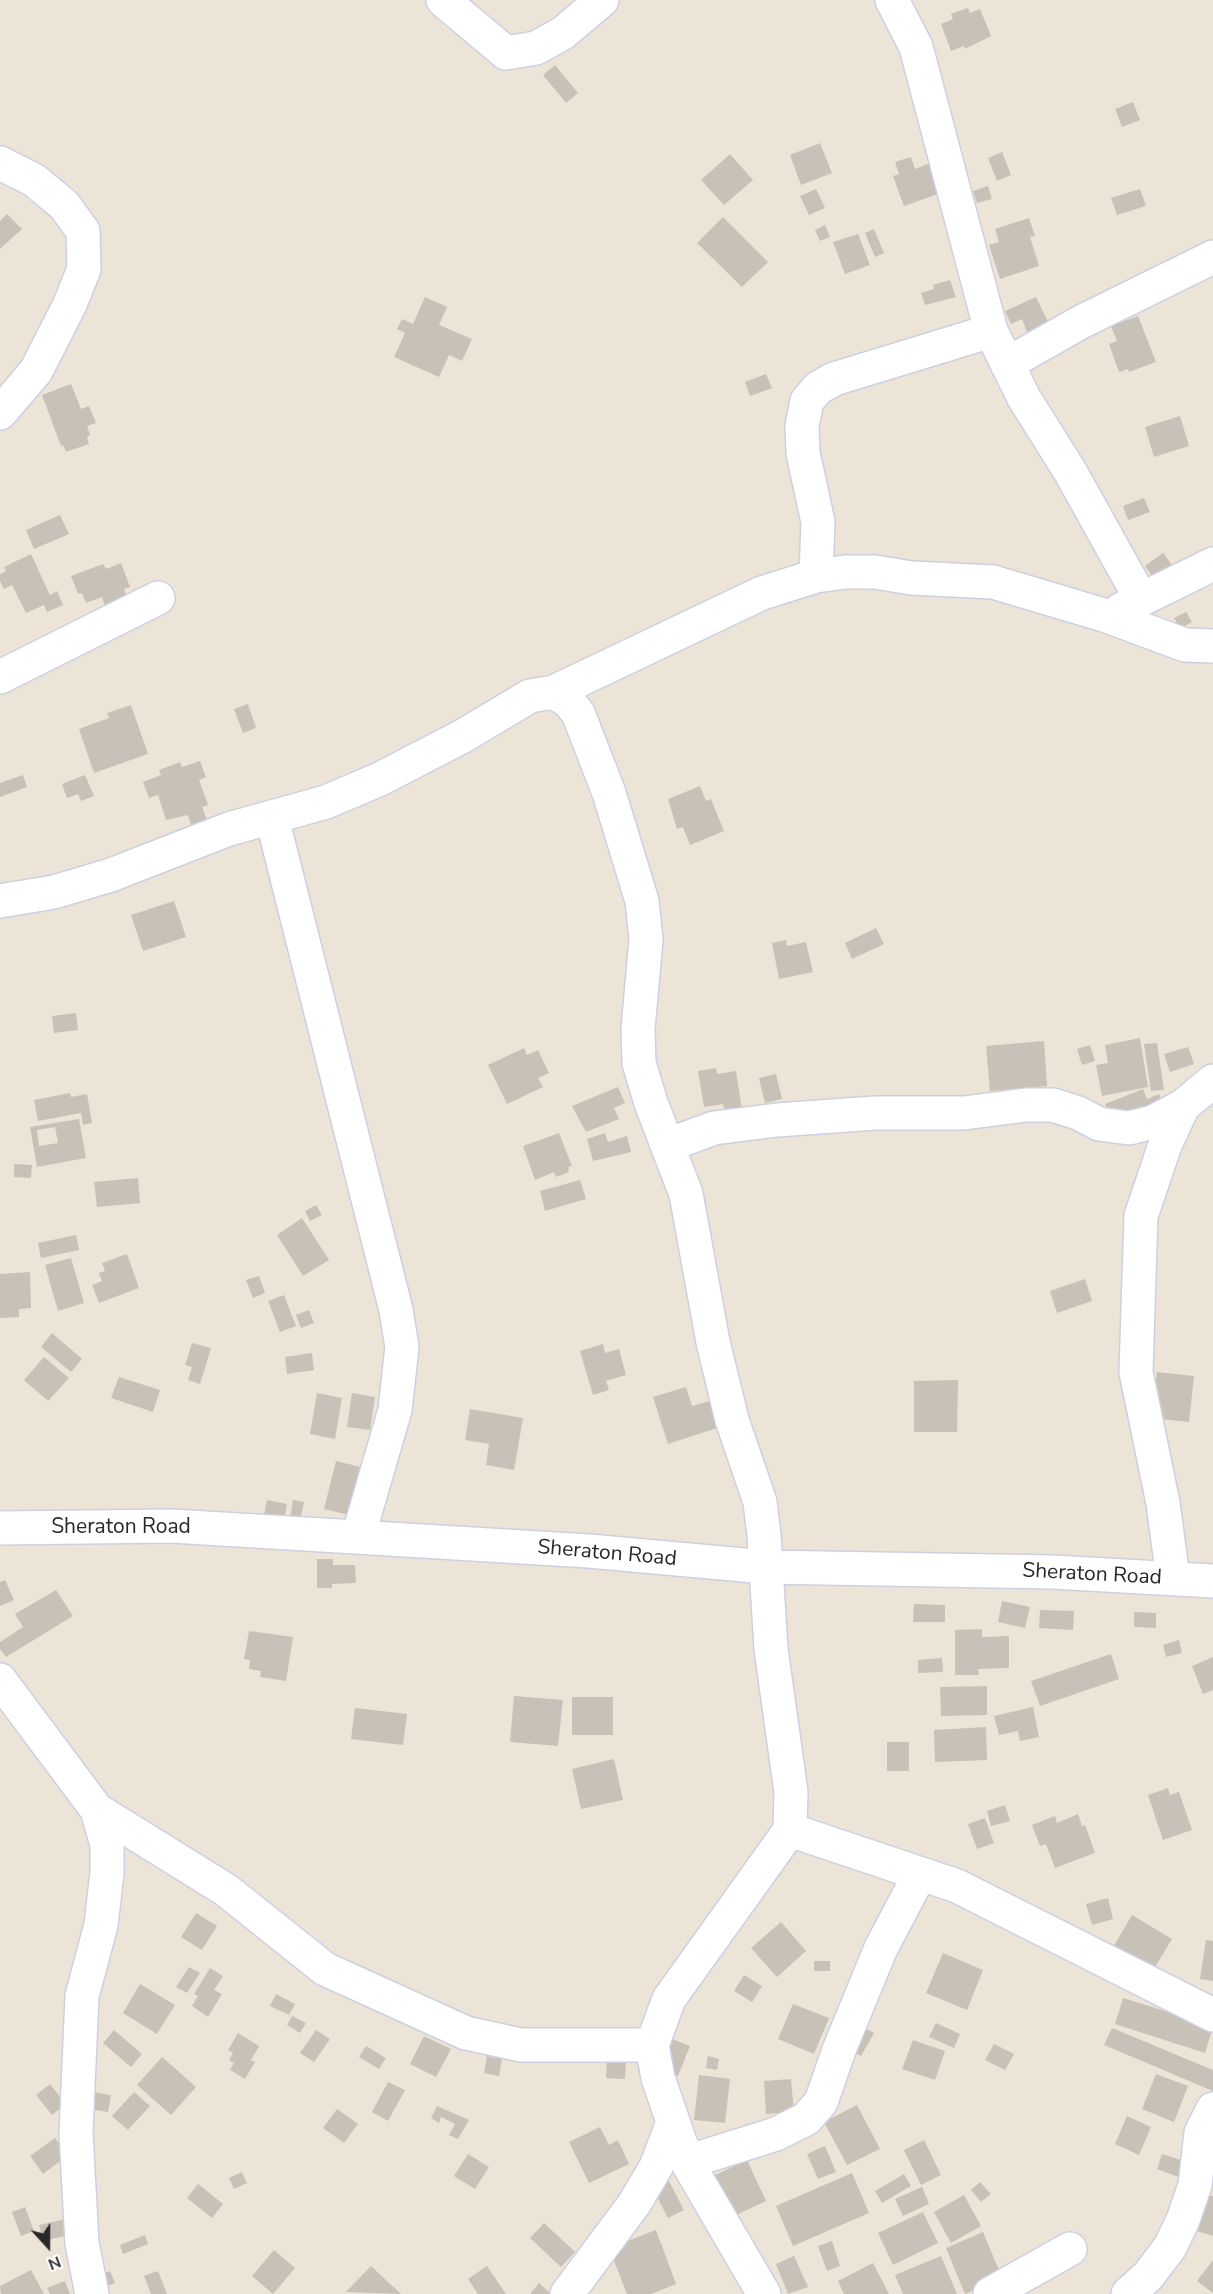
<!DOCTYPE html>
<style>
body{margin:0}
#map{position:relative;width:1213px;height:2294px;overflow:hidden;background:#ece4d7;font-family:"Nunito Sans",sans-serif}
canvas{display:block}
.north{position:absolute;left:18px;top:2216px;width:60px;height:60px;-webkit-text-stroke:4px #fff;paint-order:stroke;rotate:159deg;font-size:16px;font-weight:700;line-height:24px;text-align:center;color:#282828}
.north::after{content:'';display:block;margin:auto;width:21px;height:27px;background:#282828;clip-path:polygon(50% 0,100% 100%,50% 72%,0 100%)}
</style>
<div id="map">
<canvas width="1213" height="2294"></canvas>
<div class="north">N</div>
</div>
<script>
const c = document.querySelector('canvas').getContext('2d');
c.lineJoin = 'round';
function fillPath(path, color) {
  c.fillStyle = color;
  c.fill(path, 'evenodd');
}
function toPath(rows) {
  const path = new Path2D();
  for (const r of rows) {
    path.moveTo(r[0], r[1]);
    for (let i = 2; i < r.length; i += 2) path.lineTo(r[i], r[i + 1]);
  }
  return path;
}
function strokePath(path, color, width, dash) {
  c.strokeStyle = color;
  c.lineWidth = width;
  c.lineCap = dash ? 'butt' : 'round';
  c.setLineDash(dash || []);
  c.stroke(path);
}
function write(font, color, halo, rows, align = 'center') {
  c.font = font + ' "Nunito Sans",sans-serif';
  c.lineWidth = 5;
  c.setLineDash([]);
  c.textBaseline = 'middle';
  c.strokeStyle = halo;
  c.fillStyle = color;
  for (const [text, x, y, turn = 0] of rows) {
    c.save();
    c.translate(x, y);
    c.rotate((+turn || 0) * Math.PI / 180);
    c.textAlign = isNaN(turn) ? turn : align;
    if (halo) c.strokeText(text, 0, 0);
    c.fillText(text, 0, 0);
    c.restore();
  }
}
fillPath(toPath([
 [968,8,970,13,980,9,991,36,965,49,964,46,951,51,941,24,953,19,951,14],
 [555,65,578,93,566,103,543,75],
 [1133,102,1140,120,1122,127,1115,109],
 [820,143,832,173,801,185,790,155],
 [1002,152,1011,175,997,181,988,158],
 [730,154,753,180,724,205,701,180],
 [911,157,915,169,930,163,941,193,904,206,893,176,899,174,895,162],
 [988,186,992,199,977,203,973,191],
 [816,189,825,208,809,215,800,196],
 [1140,189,1146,206,1117,215,1111,198],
 [7,214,22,229,0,249,0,221],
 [723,217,768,262,742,287,697,243],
 [1029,218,1035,236,1030,237,1039,266,1000,279,989,245,999,242,995,229],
 [825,225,830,237,820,241,815,230],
 [874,229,884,253,875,257,865,233],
 [858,234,870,265,845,274,833,242],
 [950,280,956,297,925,305,921,293,934,289,933,285],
 [425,297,447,307,439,325,472,339,462,361,449,355,439,377,394,357,405,333,397,329,402,319,413,324],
 [1036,297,1048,322,1027,332,1022,319,1011,324,1005,311],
 [1138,316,1156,362,1129,372,1128,369,1119,372,1109,344,1117,341,1111,326],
 [766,374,772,388,750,396,745,382],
 [71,384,81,409,89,406,96,423,87,426,90,435,87,437,89,444,66,452,63,445,61,446,42,395],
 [1180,416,1189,446,1154,457,1145,427],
 [1144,498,1150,512,1128,520,1123,506],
 [60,515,69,534,34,549,26,530],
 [1163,553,1172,565,1154,579,1145,566],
 [31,554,50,595,57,591,63,605,47,612,44,605,26,613,12,585,4,589,0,581,0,574,6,571,4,567],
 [121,563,130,587,124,589,128,600,106,609,102,597,86,603,82,593,78,594,71,576,103,564,106,569],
 [1186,612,1192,622,1180,629,1174,618],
 [248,704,256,728,243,733,234,709],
 [131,705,148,754,94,773,79,729,109,718,107,713],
 [200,761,206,777,199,780,208,805,202,807,207,820,191,825,188,815,166,820,158,795,149,798,143,782,161,775,159,770,180,762,182,767],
 [23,775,27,787,0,797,0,783],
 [85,775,94,796,81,801,78,794,67,798,62,784],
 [700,786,706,801,711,799,724,831,690,845,683,827,677,829,668,799],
 [174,901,186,937,143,951,131,915],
 [876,928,884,944,852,959,845,943],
 [786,940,787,946,806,942,813,972,779,979,772,943],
 [76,1013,78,1030,54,1033,52,1016],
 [1140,1038,1148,1087,1102,1096,1096,1065,1108,1063,1105,1045],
 [1044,1041,1047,1086,990,1091,986,1046],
 [1157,1043,1164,1090,1151,1091,1144,1044],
 [1090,1045,1095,1061,1082,1065,1077,1049],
 [1188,1047,1194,1064,1170,1072,1164,1054],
 [524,1048,527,1055,538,1050,549,1073,538,1078,543,1087,507,1104,488,1065],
 [716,1068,717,1074,736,1071,742,1110,725,1113,723,1104,704,1107,698,1071],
 [776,1074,782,1099,765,1103,759,1078],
 [618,1087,625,1103,614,1108,619,1119,586,1132,572,1106],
 [1143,1089,1147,1099,1159,1094,1164,1108,1109,1114,1105,1104],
 [70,1093,71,1097,87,1094,92,1123,83,1125,81,1113,38,1121,34,1100],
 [79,1119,86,1158,37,1167,30,1127],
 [55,1127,58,1143,39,1146,37,1130],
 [559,1133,572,1166,568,1167,569,1172,556,1177,554,1172,535,1180,523,1146],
 [605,1133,608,1142,627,1136,631,1152,593,1161,587,1139],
 [14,1164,32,1165,31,1178,14,1177],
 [138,1178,140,1203,97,1207,94,1182],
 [580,1180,586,1199,545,1211,540,1191],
 [316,1205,322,1215,310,1221,305,1211],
 [302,1218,329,1260,303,1276,277,1235],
 [76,1235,79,1250,41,1258,38,1243],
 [127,1254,139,1288,99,1303,92,1285,102,1281,99,1273,105,1271,102,1263],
 [71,1258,84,1303,58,1311,45,1265],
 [30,1272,31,1308,19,1309,19,1317,0,1318,0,1274],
 [259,1276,265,1293,253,1298,246,1280],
 [1085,1279,1092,1301,1057,1313,1050,1291],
 [284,1295,296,1326,280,1332,268,1301],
 [309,1310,314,1323,301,1328,296,1315],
 [52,1333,82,1359,71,1372,41,1347],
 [192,1343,211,1348,200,1384,188,1380,192,1367,185,1365],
 [603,1344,605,1353,619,1349,626,1375,606,1381,609,1390,593,1395,580,1351],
 [312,1353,314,1370,287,1374,285,1357],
 [44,1357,69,1378,48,1401,24,1380],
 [1157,1372,1194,1376,1189,1422,1151,1418],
 [119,1377,160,1390,153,1412,111,1398],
 [958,1380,957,1432,914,1432,914,1381],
 [686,1387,692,1406,709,1401,717,1428,668,1444,653,1397],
 [317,1393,342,1398,335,1439,310,1434],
 [352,1393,375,1397,370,1430,347,1427],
 [470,1409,523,1418,514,1470,486,1465,489,1444,465,1440],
 [336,1461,369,1469,358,1517,324,1509],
 [267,1500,287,1504,284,1520,264,1516],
 [293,1500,304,1502,300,1521,290,1519],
 [317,1559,333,1559,333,1565,355,1565,356,1583,332,1584,332,1588,317,1588],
 [5,1580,14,1600,0,1606,0,1582],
 [56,1590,73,1616,6,1657,0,1649,0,1642,23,1627,15,1614],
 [1002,1601,1030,1607,1025,1628,998,1622],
 [914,1604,945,1605,945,1622,913,1622],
 [1040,1610,1074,1611,1073,1630,1039,1628],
 [1134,1612,1156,1613,1156,1628,1134,1627],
 [982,1629,982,1637,1009,1636,1009,1668,978,1669,979,1675,955,1675,955,1630],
 [249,1631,293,1637,286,1681,260,1677,261,1671,249,1669,250,1660,244,1659],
 [1179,1640,1182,1653,1166,1657,1163,1645],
 [1111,1654,1119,1679,1040,1706,1031,1681],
 [1213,1657,1213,1690,1203,1694,1192,1666],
 [942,1658,943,1672,918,1673,918,1660],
 [987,1686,987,1715,941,1716,940,1687],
 [514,1696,563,1700,558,1746,510,1742],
 [572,1697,613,1697,613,1735,572,1735],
 [1033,1707,1039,1737,1020,1741,1018,1731,999,1735,994,1716],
 [355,1708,407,1714,403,1745,351,1739],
 [986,1727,987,1760,935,1762,934,1730],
 [887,1742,909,1742,909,1771,887,1771],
 [614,1759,623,1800,581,1809,572,1769],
 [1168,1788,1170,1795,1179,1792,1192,1830,1163,1840,1148,1795],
 [1005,1805,1010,1821,991,1826,987,1811],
 [1078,1814,1082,1826,1085,1825,1095,1853,1055,1868,1046,1844,1040,1846,1032,1825,1055,1816,1057,1823],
 [985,1818,994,1843,977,1849,968,1824],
 [1108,1898,1113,1919,1092,1925,1086,1904],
 [196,1913,217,1926,202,1950,181,1937],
 [1132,1915,1172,1939,1152,1972,1112,1949],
 [781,1922,806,1951,777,1977,751,1948],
 [1206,1940,1213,1941,1213,1981,1200,1979],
 [943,1953,983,1970,967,2010,926,1993],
 [814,1961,830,1961,830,1971,814,1971],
 [189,1967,200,1973,187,1993,176,1987],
 [210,1968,223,1976,214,1990,222,1994,208,2017,192,2006,198,1996,194,1994],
 [744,1975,762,1986,752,2002,734,1991],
 [140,1984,175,2005,157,2034,123,2013],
 [276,1994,295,2004,289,2015,270,2006],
 [1123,1998,1213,2026,1205,2053,1115,2024],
 [793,2004,829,2018,814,2054,778,2039],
 [292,2016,306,2023,300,2033,287,2025],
 [936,2023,960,2034,954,2048,929,2037],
 [857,2024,874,2033,861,2056,844,2047],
 [1112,2028,1213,2070,1213,2091,1104,2045],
 [114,2030,142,2054,131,2067,103,2043],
 [316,2030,330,2039,314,2062,300,2053],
 [238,2033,259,2046,251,2060,255,2062,245,2079,230,2070,234,2063,229,2060,233,2053,228,2050],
 [424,2036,451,2049,436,2077,410,2064],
 [672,2039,690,2046,678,2076,660,2069],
 [913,2040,945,2051,935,2080,902,2069],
 [994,2044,1014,2054,1005,2070,985,2060],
 [366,2046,386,2058,379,2069,359,2057],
 [487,2056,502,2059,499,2076,484,2073],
 [708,2056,719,2059,717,2070,706,2068],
 [162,2057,196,2087,171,2115,137,2085],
 [607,2058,626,2058,625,2079,606,2078],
 [1156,2074,1188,2086,1174,2122,1142,2109],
 [699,2075,730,2079,725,2123,694,2120],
 [791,2079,794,2112,766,2114,764,2081],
 [388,2082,405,2090,388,2121,372,2112],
 [50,2084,66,2104,52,2115,36,2095],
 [87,2091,111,2095,108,2112,84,2108],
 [134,2092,150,2106,128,2130,112,2116],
 [857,2105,880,2149,847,2165,824,2122],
 [437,2106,469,2120,458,2139,449,2135,455,2124,441,2117,439,2123,431,2118],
 [337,2109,358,2124,344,2143,323,2128],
 [1127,2116,1151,2127,1139,2155,1115,2144],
 [600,2127,609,2145,618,2140,629,2164,589,2183,569,2142],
 [55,2138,68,2155,43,2174,30,2156],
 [924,2140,941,2175,921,2185,904,2150],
 [825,2146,836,2172,818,2179,807,2154],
 [468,2154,489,2167,475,2189,454,2176],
 [1162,2154,1184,2161,1179,2177,1157,2169],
 [747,2160,766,2201,728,2219,709,2178],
 [242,2172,247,2183,234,2189,229,2178],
 [852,2173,869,2213,793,2246,776,2206],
 [904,2174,911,2186,882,2203,875,2191],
 [669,2181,684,2210,668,2218,653,2189],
 [980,2182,991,2194,981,2202,971,2190],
 [198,2184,223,2204,212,2218,187,2198],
 [922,2187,929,2204,903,2216,895,2199],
 [964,2195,981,2226,951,2243,934,2212],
 [1208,2195,1213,2196,1213,2236,1197,2231],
 [25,2207,34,2231,21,2236,12,2212],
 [923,2212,938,2243,893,2265,878,2233],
 [66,2219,69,2235,43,2241,39,2225],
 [544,2223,575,2252,561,2267,530,2238],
 [656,2230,676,2284,651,2294,627,2294,609,2248],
 [983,2232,1003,2280,965,2294,946,2248],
 [145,2235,148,2244,123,2254,120,2245],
 [832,2241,840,2266,827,2271,818,2246],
 [274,2250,295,2268,273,2294,252,2276],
 [794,2256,808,2287,788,2294,776,2264],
 [941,2256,957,2294,903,2294,895,2275],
 [1213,2260,1213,2293,1197,2281],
 [873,2263,889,2294,844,2294,838,2281],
 [371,2266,401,2294,346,2292],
 [487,2266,506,2294,478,2294,468,2279],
 [31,2270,44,2294,1,2294,0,2286],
 [110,2271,115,2283,105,2287,100,2275],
 [158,2271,167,2294,151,2294,144,2276],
 [65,2281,70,2294,50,2294,47,2288],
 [539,2283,551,2294,530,2294]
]), '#c7c1b7');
const minor = toPath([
 [443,0,506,53,536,48,563,33,602,0],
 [892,0,916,47,991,331,1024,398,1071,473,1141,599],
 [0,163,34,180,64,205,83,231,84,269,70,304,36,371,0,413],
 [1007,364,1081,322,1213,257],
 [816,576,818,522,803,453,802,426,807,401,818,388,834,379,991,331],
 [1120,610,1213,564],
 [0,677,158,598],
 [554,692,762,593,816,576,845,572,875,572,912,578,993,582,1107,616,1185,645,1213,646],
 [272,818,396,1310,402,1347,395,1410,358,1537],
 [0,901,54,892,111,875,229,829,326,802,380,779,463,736,530,696,554,692,568,701,578,713,609,793,642,901,646,939,638,1029,639,1063,651,1103,686,1194,713,1342,732,1420,760,1502,764,1535,771,1649,791,1792,790,1830,669,1999,652,2045,658,2078,687,2162,764,2294],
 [668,1145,714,1128,777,1120,875,1113,964,1113,1026,1105,1053,1105,1078,1113,1099,1124,1129,1128,1153,1122,1183,1106,1213,1081],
 [0,1528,172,1526,589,1551,766,1567,1053,1572,1213,1581],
 [1173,1578,1163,1503,1136,1372,1141,1216,1165,1145,1183,1106],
 [0,1680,97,1810,107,1845,107,1873,101,1925,82,1996,76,2133,82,2243,92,2294],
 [97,1810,226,1890,325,1969,466,2033,521,2045,652,2045],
 [790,1830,957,1886,1213,2015],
 [687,2162,776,2134,806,2119,821,2102,839,2050,881,1948,920,1874],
 [567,2294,634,2204,656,2167,673,2122],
 [990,2294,1070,2249],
 [1128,2294,1148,2276,1170,2247,1183,2220,1195,2185,1201,2133,1213,2109]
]);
strokePath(minor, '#cdd0e3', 36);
strokePath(minor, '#fff', 33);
write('21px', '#282828', '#fff', [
 ["Sheraton Road",121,1528],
 ["Sheraton Road",607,1554,5],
 ["Sheraton Road",1092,1575,3]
]);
</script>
